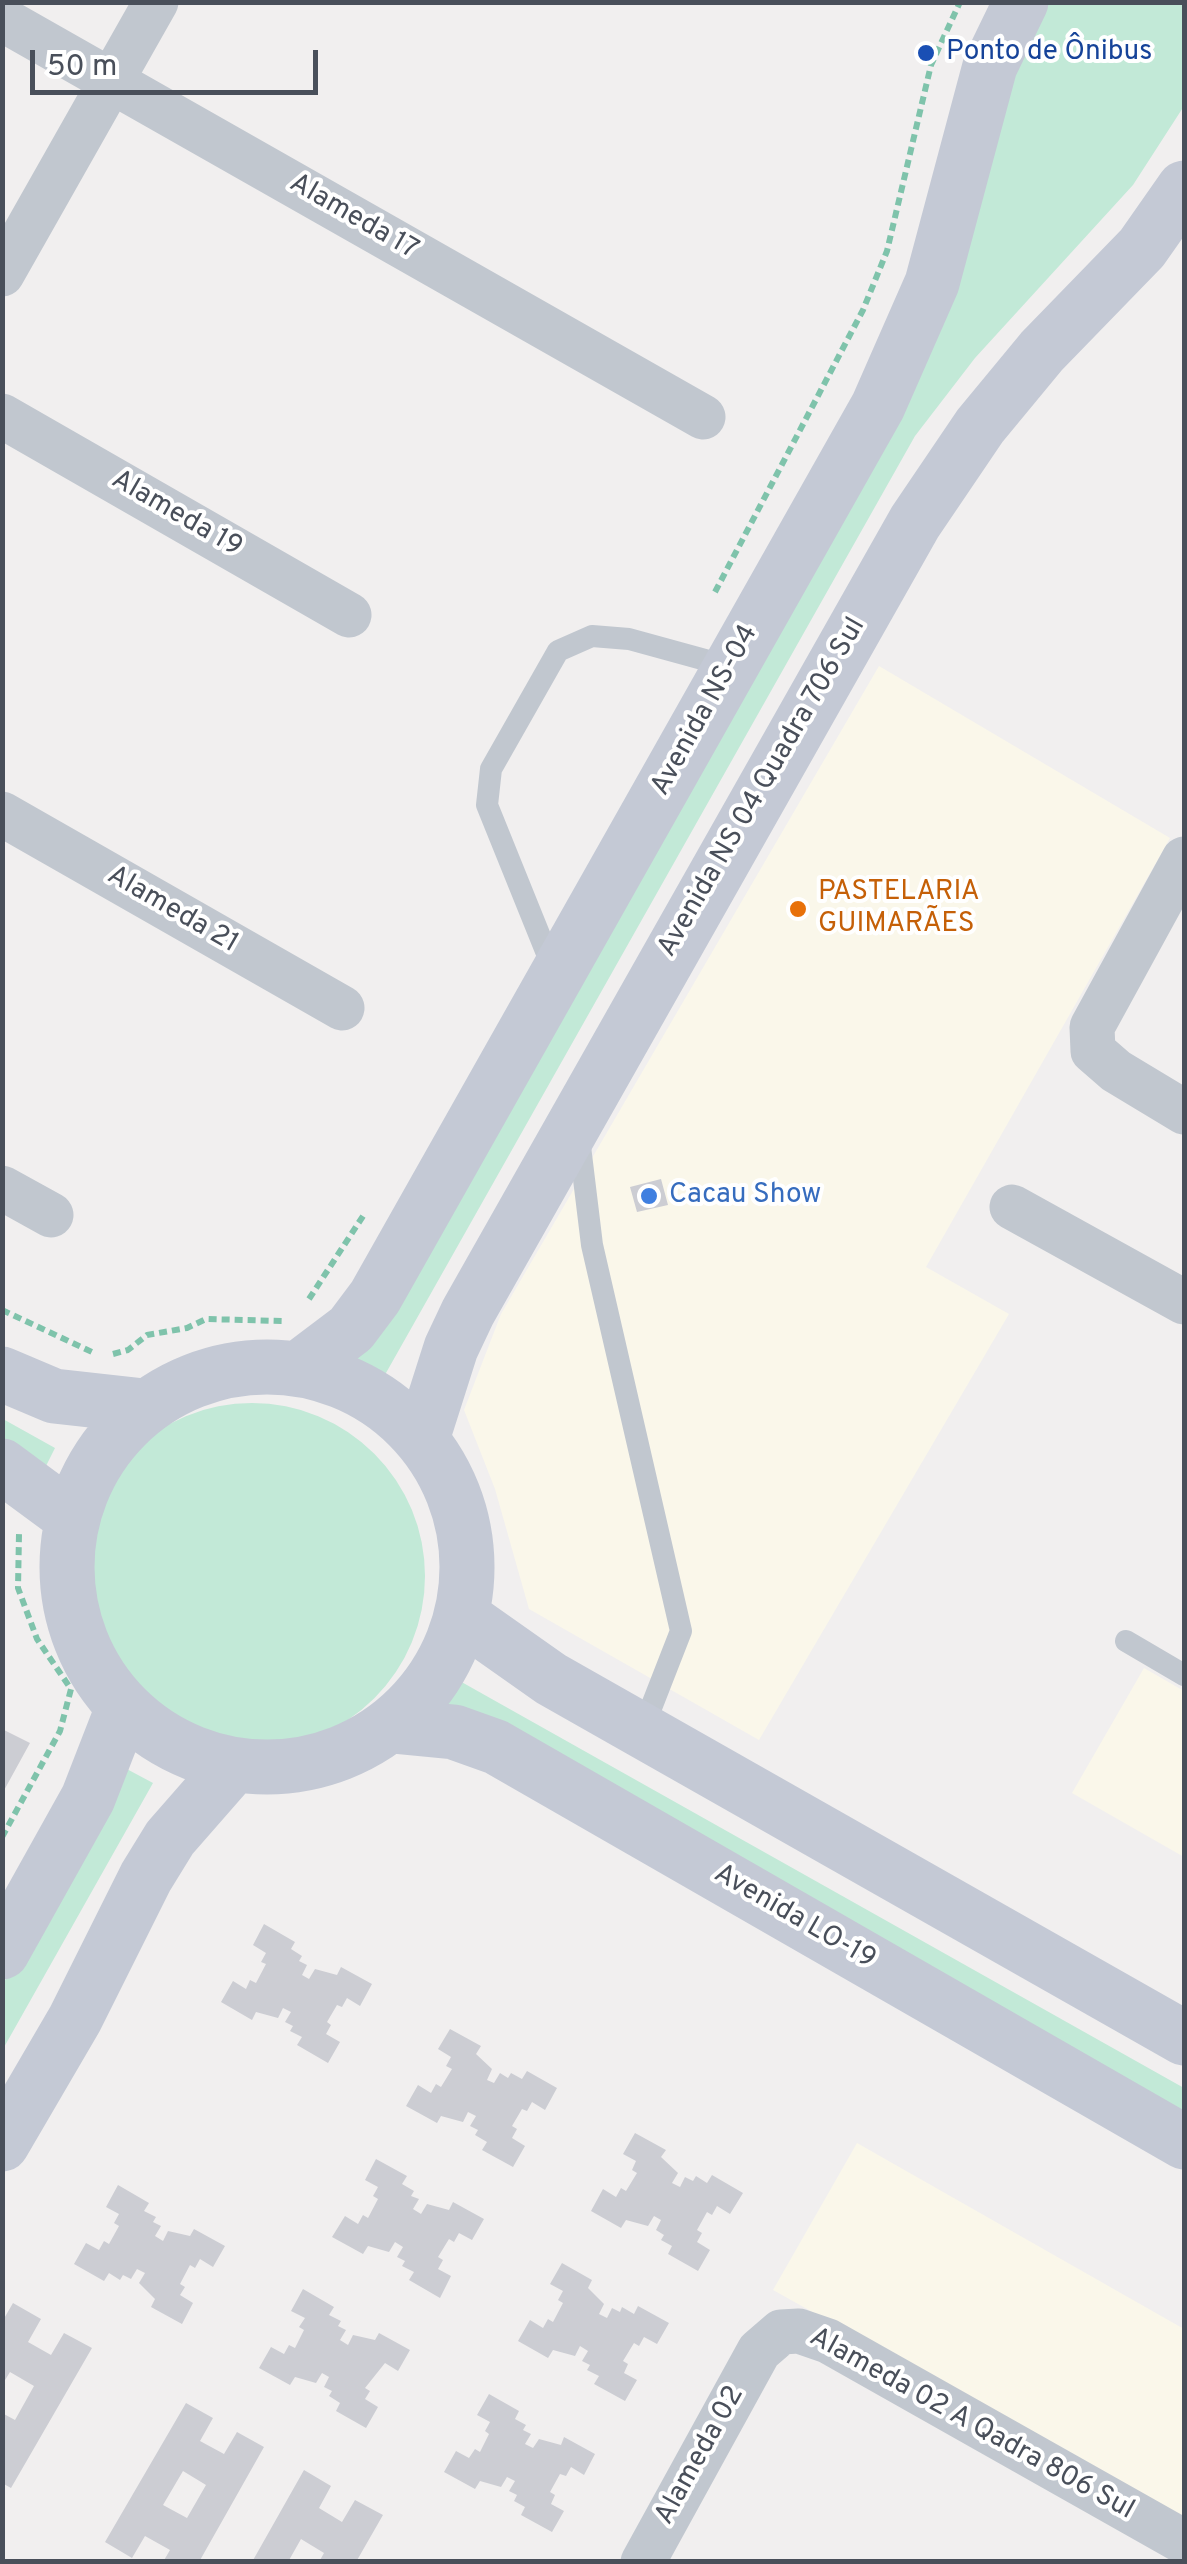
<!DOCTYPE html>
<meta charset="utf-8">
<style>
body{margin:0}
#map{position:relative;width:1187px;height:2564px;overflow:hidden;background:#f1efef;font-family:Overpass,sans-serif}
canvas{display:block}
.frame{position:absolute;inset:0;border:5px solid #494f5a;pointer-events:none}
.scale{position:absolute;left:30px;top:50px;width:288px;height:45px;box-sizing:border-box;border:5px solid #494f5a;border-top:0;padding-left:12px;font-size:30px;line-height:35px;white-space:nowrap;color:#494f5a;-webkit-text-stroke:8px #fff;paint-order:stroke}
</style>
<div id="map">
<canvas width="1187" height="2564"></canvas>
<div class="frame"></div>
<div class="scale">50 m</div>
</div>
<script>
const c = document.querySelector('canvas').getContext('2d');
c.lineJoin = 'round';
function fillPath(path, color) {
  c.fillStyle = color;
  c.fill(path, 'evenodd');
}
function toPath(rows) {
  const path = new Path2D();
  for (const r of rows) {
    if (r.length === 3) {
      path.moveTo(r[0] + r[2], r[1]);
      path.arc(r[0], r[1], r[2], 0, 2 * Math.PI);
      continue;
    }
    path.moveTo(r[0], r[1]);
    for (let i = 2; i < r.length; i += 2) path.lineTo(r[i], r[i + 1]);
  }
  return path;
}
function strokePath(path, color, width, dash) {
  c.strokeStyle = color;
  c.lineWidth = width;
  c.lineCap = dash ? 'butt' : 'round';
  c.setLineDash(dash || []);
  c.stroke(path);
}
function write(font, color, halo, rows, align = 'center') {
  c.font = font + ' Overpass,sans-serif';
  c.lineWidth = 8;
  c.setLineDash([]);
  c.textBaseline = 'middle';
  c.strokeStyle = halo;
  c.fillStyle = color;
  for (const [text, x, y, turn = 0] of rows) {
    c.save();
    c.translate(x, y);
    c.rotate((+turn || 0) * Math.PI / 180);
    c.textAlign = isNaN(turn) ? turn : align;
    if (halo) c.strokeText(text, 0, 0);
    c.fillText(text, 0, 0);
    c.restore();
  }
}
fillPath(toPath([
 [879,666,1170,838,926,1267,1009,1314,759,1740,529,1609,495,1489,464,1410,501,1314],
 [1144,1668,1184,1691,1184,1857,1072,1793],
 [857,2143,1184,2329,1184,2519,773,2290]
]), '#faf7ea');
fillPath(toPath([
 [1045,3,1184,4,1184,106,1133,185,975,358,915,436,382,1380,353,1365,656,828,995,95],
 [252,1576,173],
 [3,1419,55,1448,42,1474,3,1452],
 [458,1680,1184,2088,1184,2122,445,1704],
 [123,1767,153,1783,3,2049,3,1984]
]), '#c2e9d7');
fillPath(toPath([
 [661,1179,668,1205,637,1212,630,1187],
 [2,1729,30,1743,2,1794],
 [264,1924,295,1942,291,1949,302,1956,299,1961,307,1965,302,1975,309,1979,315,1969,337,1975,341,1967,372,1984,360,2006,347,1998,342,2007,337,2005,327,2022,331,2025,326,2034,340,2042,328,2063,297,2045,302,2037,290,2031,293,2026,285,2022,291,2012,283,2008,278,2018,256,2012,252,2020,221,2002,233,1981,246,1989,250,1980,256,1983,266,1964,261,1962,266,1953,253,1945],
 [450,2029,481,2046,476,2054,492,2069,487,2080,494,2083,500,2073,508,2078,511,2073,522,2079,527,2071,557,2088,545,2110,532,2102,527,2111,522,2109,512,2126,517,2129,512,2138,525,2146,513,2167,482,2150,487,2142,475,2135,478,2130,470,2126,476,2116,468,2112,463,2122,441,2116,437,2123,406,2106,418,2085,431,2093,436,2084,441,2087,452,2069,446,2066,451,2057,438,2049],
 [635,2133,666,2150,661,2157,678,2173,672,2183,680,2187,685,2177,693,2181,696,2176,707,2183,712,2175,743,2193,730,2214,717,2206,712,2215,707,2212,697,2230,702,2233,697,2242,710,2250,698,2271,668,2254,672,2246,661,2240,664,2235,656,2230,661,2220,654,2216,648,2226,626,2220,621,2228,591,2211,603,2189,616,2197,621,2188,626,2191,637,2173,632,2170,636,2161,623,2154],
 [376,2159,407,2176,402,2184,414,2191,411,2196,419,2199,413,2209,421,2214,427,2204,449,2210,453,2202,484,2219,472,2240,459,2233,454,2242,449,2239,438,2257,443,2260,438,2269,451,2276,440,2298,409,2280,414,2272,402,2266,405,2261,397,2257,403,2247,395,2242,389,2252,368,2246,363,2254,332,2237,345,2216,358,2224,363,2215,368,2218,378,2199,373,2196,378,2187,365,2180],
 [118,2185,149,2203,144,2211,156,2217,153,2222,161,2226,155,2236,163,2241,168,2231,190,2236,194,2229,225,2246,213,2267,200,2259,195,2268,190,2265,180,2284,185,2287,180,2295,193,2303,182,2324,151,2307,155,2299,139,2283,145,2273,137,2269,131,2279,123,2275,120,2280,109,2273,104,2281,74,2264,86,2243,99,2250,104,2241,109,2244,119,2226,114,2223,119,2214,106,2207],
 [562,2263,592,2280,588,2288,604,2304,599,2314,607,2318,612,2308,620,2312,622,2307,634,2314,638,2306,669,2323,657,2344,644,2337,639,2346,634,2343,623,2361,628,2364,624,2373,637,2380,625,2401,594,2384,599,2376,587,2370,590,2365,582,2361,588,2351,580,2346,575,2356,553,2350,548,2358,518,2341,530,2320,543,2328,548,2319,553,2322,563,2303,558,2300,563,2291,550,2284],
 [303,2289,334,2307,329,2315,341,2321,338,2326,346,2330,340,2340,348,2345,353,2335,375,2340,379,2333,410,2350,398,2371,385,2363,365,2388,370,2391,365,2399,378,2407,366,2428,336,2411,340,2403,329,2396,332,2391,324,2387,329,2377,322,2373,316,2383,295,2377,290,2385,259,2368,271,2347,284,2354,289,2345,295,2348,304,2330,299,2327,305,2318,291,2311],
 [13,2303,41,2319,28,2342,51,2355,64,2333,92,2348,11,2488,2,2483,2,2413,15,2420,34,2386,10,2372,2,2385,2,2322],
 [489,2394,519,2411,515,2419,526,2425,523,2430,531,2434,525,2444,533,2448,539,2439,561,2445,564,2437,595,2454,584,2475,571,2467,566,2476,560,2474,550,2492,555,2495,551,2504,564,2511,552,2532,521,2515,525,2507,514,2501,517,2495,509,2491,515,2481,507,2477,501,2487,480,2481,475,2489,444,2472,456,2451,469,2458,475,2449,480,2452,489,2434,485,2431,490,2422,477,2415],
 [186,2403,213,2418,200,2441,224,2454,237,2432,264,2447,199,2562,163,2562,170,2550,145,2536,132,2558,105,2542],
 [183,2471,206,2485,187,2518,163,2505],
 [304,2470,331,2486,319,2508,342,2522,355,2500,383,2515,356,2562,319,2562,324,2553,301,2539,288,2562,252,2562]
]), '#cccdd3');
strokePath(toPath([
 [715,592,863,310,887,251,931,65,960,2],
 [309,1299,365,1213],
 [2,1310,92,1352],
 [113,1354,128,1350,147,1335,187,1328,206,1319,282,1321],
 [2,1837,60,1731,71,1689,37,1639,18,1588,19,1534]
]), '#7fc3ab', 6, [8, 5]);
strokePath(toPath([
 [554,971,487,805,491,769,558,651,592,636,629,639,731,667],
 [579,1138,592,1245,681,1631,642,1731],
 [1126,1641,1184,1675]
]), '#c1c7cf', 22);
strokePath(toPath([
 [2,19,703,417],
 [2,274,156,2],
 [2,416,349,615],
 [2,814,342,1008],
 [1184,859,1092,1027,1093,1051,1116,1071,1184,1112],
 [2,1188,51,1215],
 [1012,1207,1184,1302],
 [643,2562,759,2351,781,2332,799,2331,828,2341,1184,2542]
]), '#c1c7cf', 45);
strokePath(toPath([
 [267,1567,200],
 [298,1369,351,1329,375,1297,878,406,932,283,990,66,1021,2],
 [2,1374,54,1396,144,1406],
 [422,1439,451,1348,468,1312,915,522,980,426,1042,351,1142,248,1184,188],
 [2,1466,71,1517],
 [463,1617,551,1679,1184,2038],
 [392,1726,454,1732,496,1747,1184,2142],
 [2,1952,88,1798,123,1708],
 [2,2144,75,2019,146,1877,170,1838,233,1766]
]), '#c4c9d5', 55);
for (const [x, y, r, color] of [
 [926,53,10,"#1a4fb4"],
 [798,909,10,"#e8710a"],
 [649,1196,10,"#3f7fe0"]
]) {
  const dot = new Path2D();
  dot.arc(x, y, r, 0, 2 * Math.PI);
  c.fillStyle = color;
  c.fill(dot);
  strokePath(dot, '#fff', 4);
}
write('28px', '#164399', '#fff', [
 ["Ponto de Ônibus",946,53]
], 'left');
write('28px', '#494f5a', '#fff', [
 ["Alameda 17",353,218,30],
 ["Alameda 19",176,515,30],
 ["Avenida NS-04",706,711,-61],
 ["Avenida NS 04 Quadra 706 Sul",763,788,-60],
 ["Alameda 21",172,911,30],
 ["Avenida LO-19",794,1918,30],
 ["Alameda 02 A Qadra 806 Sul",971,2425,29],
 ["Alameda 02",701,2456,-61]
]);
write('28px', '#c56008', '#fff', [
 ["PASTELARIA",818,893],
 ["GUIMARÃES",818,925]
], 'left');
write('28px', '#366cbe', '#fff', [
 ["Cacau Show",669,1196]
], 'left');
</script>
